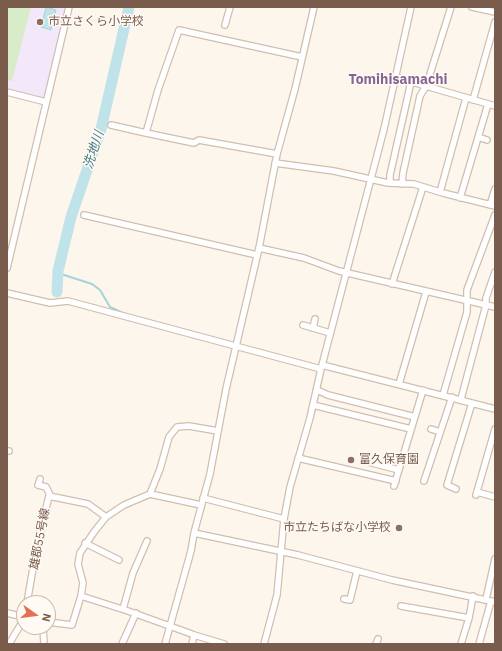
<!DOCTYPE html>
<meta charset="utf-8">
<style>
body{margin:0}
#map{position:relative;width:502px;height:651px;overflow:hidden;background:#fdf6ec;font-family:"IBM Plex Sans",sans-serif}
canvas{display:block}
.frame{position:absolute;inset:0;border:8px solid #7a5c4d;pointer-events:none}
.north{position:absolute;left:16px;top:595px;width:40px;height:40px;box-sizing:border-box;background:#fffaf3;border:1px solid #cabbb1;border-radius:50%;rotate:104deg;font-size:11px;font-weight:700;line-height:16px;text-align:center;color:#7a5c4d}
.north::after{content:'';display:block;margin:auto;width:14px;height:18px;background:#e76f51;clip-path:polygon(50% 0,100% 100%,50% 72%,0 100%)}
</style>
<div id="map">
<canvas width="502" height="651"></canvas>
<div class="frame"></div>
<div class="north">N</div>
</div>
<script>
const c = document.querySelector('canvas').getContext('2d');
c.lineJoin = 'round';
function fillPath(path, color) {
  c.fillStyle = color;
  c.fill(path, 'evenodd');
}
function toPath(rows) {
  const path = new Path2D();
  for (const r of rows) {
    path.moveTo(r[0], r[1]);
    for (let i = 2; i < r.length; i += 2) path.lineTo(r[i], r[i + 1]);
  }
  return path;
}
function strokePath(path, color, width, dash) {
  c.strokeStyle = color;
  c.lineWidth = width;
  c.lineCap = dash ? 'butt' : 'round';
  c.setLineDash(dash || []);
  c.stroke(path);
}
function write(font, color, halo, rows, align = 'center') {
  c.font = font + ' "IBM Plex Sans","Noto Sans JP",sans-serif';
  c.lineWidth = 3;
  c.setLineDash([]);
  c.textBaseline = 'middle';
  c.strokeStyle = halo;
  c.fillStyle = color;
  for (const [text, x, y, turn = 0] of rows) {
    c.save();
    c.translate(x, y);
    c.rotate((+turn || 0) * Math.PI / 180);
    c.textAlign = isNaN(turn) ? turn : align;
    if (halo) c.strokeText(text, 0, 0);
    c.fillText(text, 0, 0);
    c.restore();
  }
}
fillPath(toPath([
 [7,7,66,7,45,96,43,98,7,90]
]), '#f3e8fa');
fillPath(toPath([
 [7,7,31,7,12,81,7,80]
]), '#d8ecc9');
const water = toPath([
 [46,7,56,10,51,30,41,27,46,7]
]);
fillPath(water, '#bfe3e8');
strokePath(water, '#a5d3da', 1);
strokePath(toPath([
 [58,273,92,284,100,290,110,307,125,314]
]), '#a5d3da', 2);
strokePath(toPath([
 [57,292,58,271,71,217,101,129,129,7]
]), '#bfe3e8', 11);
const minor = toPath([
 [472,7,495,12],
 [225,25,230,7],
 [395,77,495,106],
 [429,87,430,74,451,7],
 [7,92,46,102],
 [473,100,495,22],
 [111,125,146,133],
 [478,137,487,140],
 [277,154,199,140,194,143,146,133,158,90,179,30,302,57],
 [275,163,334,171,388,183,414,184,443,193,495,206],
 [390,183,390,175,411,82],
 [402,184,403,173,420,96,426,86],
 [440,192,466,98],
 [460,198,488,104],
 [490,205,495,189],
 [84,215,257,255],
 [259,248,304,258,339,271,495,307],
 [7,268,69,7],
 [392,284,423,187],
 [7,293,50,303,68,301,321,369],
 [303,325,330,333],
 [313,328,315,319],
 [322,365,495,409],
 [399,384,426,292],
 [317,390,328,395,415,417],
 [443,395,467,312,467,290,495,215],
 [461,399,486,305,486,298,495,272],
 [313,405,411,429],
 [431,429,440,432],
 [7,451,9,451],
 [298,458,396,481],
 [372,463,399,470],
 [40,479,38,485,46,487,51,497],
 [424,481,452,397],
 [394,486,423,390],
 [456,489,447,485,472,403],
 [477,492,495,497],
 [150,494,160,469,169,437,177,427,189,426,218,431],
 [476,495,495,429],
 [203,498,284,519],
 [194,533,298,555,392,580,495,602],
 [85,543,119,560],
 [81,596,83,583,78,564,80,553,94,532,106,517],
 [344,599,350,600,357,571],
 [486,599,495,559],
 [27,603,37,545,49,496,88,504,106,517,124,505,150,494,201,505],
 [401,606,469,618,473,596],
 [123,609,133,573,147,541],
 [7,613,24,617],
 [48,622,72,625,81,596,128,611,189,633,194,635,192,644],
 [43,627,44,644],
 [194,635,224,644],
 [9,644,24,619],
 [122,644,136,613],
 [165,644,191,551,194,533,210,474,226,389,259,248,277,154,295,89,314,7],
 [264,644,277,595,284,519,290,487,310,418,321,369,384,129,411,7],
 [376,644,378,639],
 [461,644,469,618],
 [479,644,491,601]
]);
strokePath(minor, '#d1beb0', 8);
strokePath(minor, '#fff', 5.5);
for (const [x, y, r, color] of [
 [40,22,4,"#8d6e63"],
 [351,460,4,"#8d6e63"],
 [399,528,4,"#8d6e63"]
]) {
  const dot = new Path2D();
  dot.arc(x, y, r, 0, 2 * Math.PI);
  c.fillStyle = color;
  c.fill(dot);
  strokePath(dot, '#fffaf3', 1.5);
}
write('12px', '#785e54', '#fffaf3', [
 ["市立さくら小学校",48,22],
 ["富久保育園",359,460],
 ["市立たちばな小学校",391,528,"right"]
], 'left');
write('12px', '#7a5c4d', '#fffaf3', [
 ["雄郡55号線",40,539,-79]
]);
write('italic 13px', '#437c86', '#fffaf3', [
 ["洗地川",94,150,-72]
]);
write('bold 14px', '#846695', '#fffaf3', [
 ["Tomihisamachi",398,80]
]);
</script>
